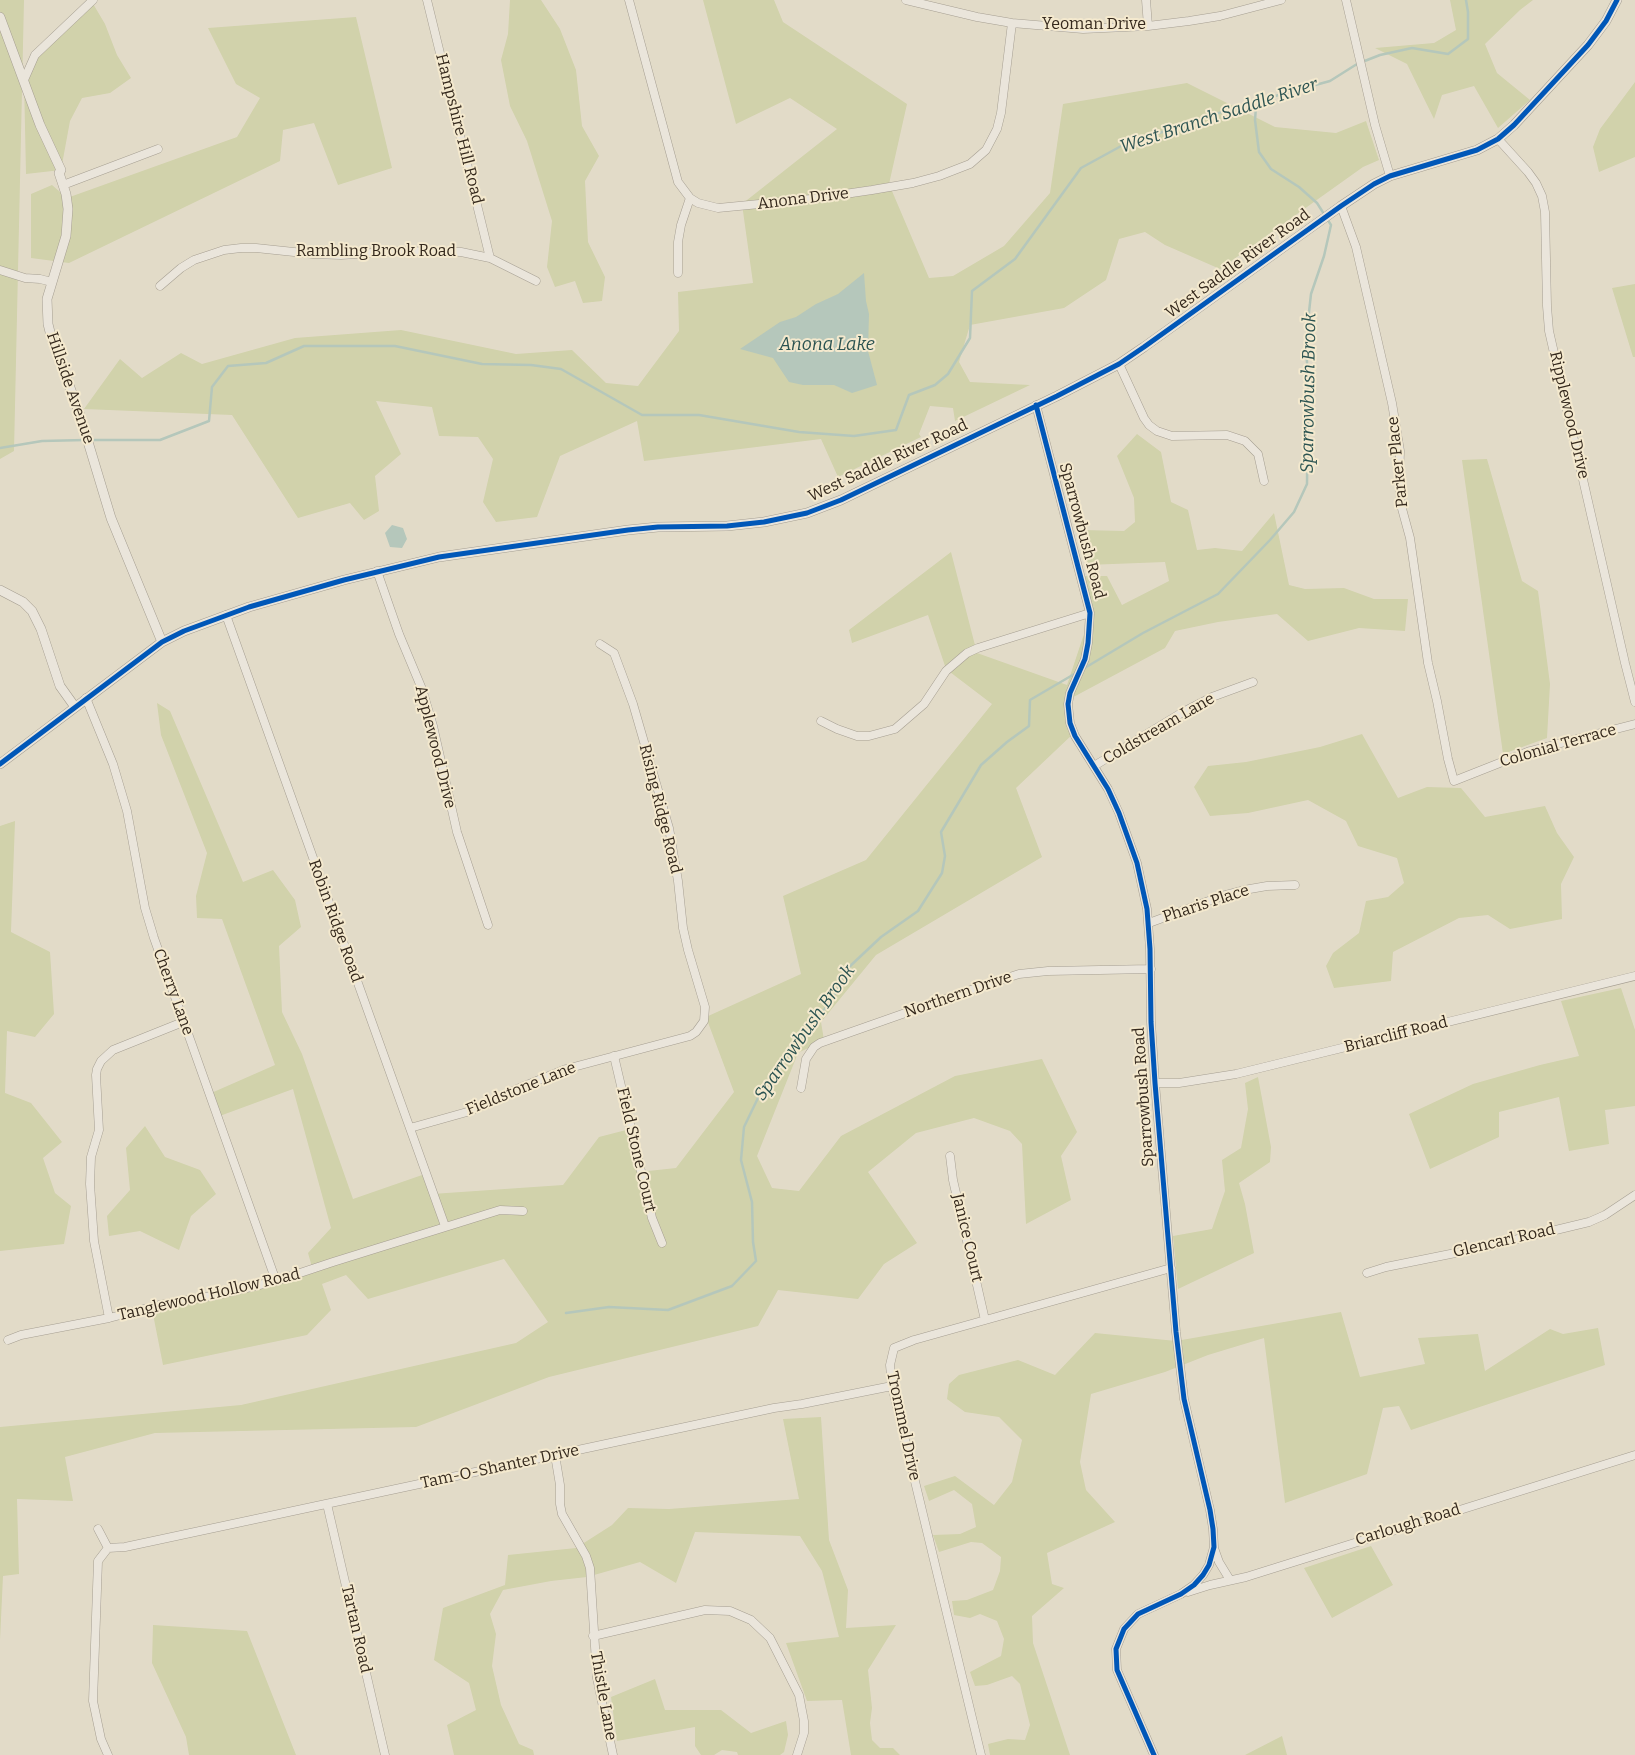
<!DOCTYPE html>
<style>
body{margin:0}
canvas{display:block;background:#e2dbc8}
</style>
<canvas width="1635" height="1755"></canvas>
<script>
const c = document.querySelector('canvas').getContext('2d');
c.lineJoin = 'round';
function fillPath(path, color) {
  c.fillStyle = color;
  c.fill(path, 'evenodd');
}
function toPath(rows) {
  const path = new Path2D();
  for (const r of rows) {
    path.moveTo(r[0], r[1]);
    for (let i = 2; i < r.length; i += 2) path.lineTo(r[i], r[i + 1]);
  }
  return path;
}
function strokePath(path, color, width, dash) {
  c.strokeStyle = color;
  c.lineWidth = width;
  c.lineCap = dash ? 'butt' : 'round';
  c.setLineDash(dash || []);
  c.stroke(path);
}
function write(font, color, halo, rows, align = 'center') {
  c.font = font + ' Bitter,serif';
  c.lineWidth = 4;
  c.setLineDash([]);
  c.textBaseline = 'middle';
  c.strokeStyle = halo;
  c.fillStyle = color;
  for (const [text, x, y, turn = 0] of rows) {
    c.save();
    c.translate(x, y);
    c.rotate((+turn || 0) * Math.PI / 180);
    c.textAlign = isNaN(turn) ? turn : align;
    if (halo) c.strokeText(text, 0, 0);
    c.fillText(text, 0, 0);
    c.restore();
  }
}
fillPath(toPath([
 [0,0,24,0,14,451,0,459],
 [510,0,541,0,560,29,576,70,582,126,599,156,585,181,588,242,605,277,602,301,583,303,575,281,555,287,547,267,552,221,527,141,510,106,501,60,508,34],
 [703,0,774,0,783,22,907,104,889,184,929,278,953,276,1004,246,1050,193,1063,104,1187,83,1275,127,1336,133,1366,121,1379,160,1363,167,1220,269,1165,245,1145,232,1119,239,1106,280,1064,308,970,325,959,362,970,382,1030,385,955,421,953,408,930,406,919,434,921,437,838,477,821,439,644,461,637,421,560,456,537,517,496,522,483,502,493,459,478,437,439,436,432,407,376,401,401,454,375,476,379,511,364,520,350,503,298,518,232,415,84,409,120,359,142,378,181,353,202,364,295,338,401,330,516,354,572,350,606,383,638,386,679,331,678,292,753,283,742,204,837,129,790,98,736,124],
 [1450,0,1533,0,1520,10,1485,44,1497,73,1530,100,1498,128,1474,86,1442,95,1434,119,1407,64,1375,48,1434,43,1456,30],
 [92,2,105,24,117,55,131,78,110,93,82,98,70,121,61,170,26,174,24,80,35,55],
 [356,17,392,168,338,185,314,123,283,130,280,161,69,263,31,258,31,194,52,185,67,198,237,137,260,98,236,84,208,28],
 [1635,82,1635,157,1599,172,1593,147,1600,129],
 [1635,284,1635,357,1633,357,1612,288],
 [1137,434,1161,452,1171,502,1188,510,1197,550,1215,548,1242,551,1274,513,1289,585,1305,589,1344,588,1374,599,1408,599,1405,631,1359,628,1308,641,1277,614,1218,622,1175,631,1165,648,1066,701,1074,733,1016,788,1042,857,876,955,821,1022,824,1040,798,1053,757,1156,772,1188,799,1191,841,1136,955,1076,1042,1059,1077,1132,1061,1156,1071,1200,1026,1224,1022,1144,1010,1131,974,1118,916,1133,868,1172,917,1243,884,1264,858,1299,778,1290,758,1326,549,1377,416,1427,155,1433,65,1457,73,1501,17,1499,19,1574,3,1576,0,1640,0,1427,241,1405,516,1343,548,1322,504,1259,368,1299,346,1275,322,1284,331,1310,307,1335,163,1365,152,1309,312,1267,308,1253,331,1228,293,1089,217,1117,209,1094,275,1065,222,919,197,918,196,896,207,853,161,735,157,703,170,711,243,882,273,870,295,900,301,927,279,946,282,1012,302,1054,353,1199,425,1174,432,1194,563,1185,599,1137,630,1129,639,1172,676,1168,734,1092,706,1017,801,974,783,896,866,860,992,704,946,669,928,615,852,643,849,630,951,552,977,653,1067,685,1092,610,1082,576,1107,576,1122,605,1169,581,1165,562,1087,565,1082,530,1124,531,1135,522,1134,498,1117,456],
 [1487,459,1522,581,1538,591,1550,684,1547,738,1503,754,1462,460],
 [1362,734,1398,798,1427,787,1461,788,1485,817,1545,806,1557,833,1574,857,1561,884,1562,919,1510,929,1488,915,1459,918,1393,952,1391,981,1334,988,1326,966,1333,953,1359,933,1366,901,1388,897,1404,883,1397,858,1358,846,1346,821,1308,800,1248,813,1210,816,1194,787,1208,766,1246,762,1320,747],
 [15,821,11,932,50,952,54,1014,35,1037,7,1031,5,1093,31,1103,62,1142,43,1158,55,1193,71,1206,64,1244,0,1251,0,826],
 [1621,988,1635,1030,1635,1106,1605,1110,1609,1144,1569,1151,1559,1097,1499,1112,1499,1137,1430,1169,1409,1114,1473,1084,1540,1065,1579,1056,1561,1001],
 [1258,1077,1271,1147,1270,1162,1239,1183,1245,1204,1254,1253,1178,1289,1173,1236,1212,1229,1225,1191,1222,1160,1241,1148,1248,1109,1245,1083],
 [145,1126,165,1157,200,1170,216,1194,191,1216,179,1250,140,1231,109,1236,107,1216,130,1190,126,1148],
 [1341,1312,1360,1377,1425,1364,1418,1338,1478,1334,1485,1371,1550,1329,1563,1334,1598,1328,1605,1365,1411,1430,1399,1406,1383,1408,1367,1474,1285,1503,1264,1338,1208,1355,1165,1372,1091,1394,1080,1462,1086,1490,1115,1522,1047,1553,1052,1584,1064,1588,1032,1616,1033,1643,1070,1755,990,1755,988,1744,1008,1739,1025,1740,1030,1725,1020,1684,1012,1676,987,1685,975,1686,970,1672,1001,1656,1004,1639,997,1621,980,1614,970,1618,954,1615,952,1601,967,1600,993,1590,1000,1571,1001,1557,982,1543,971,1542,939,1552,933,1535,960,1534,976,1527,972,1504,954,1490,929,1501,924,1486,955,1476,994,1505,1012,1482,1022,1440,999,1417,965,1412,947,1399,949,1384,959,1375,1018,1360,1055,1375,1095,1333,1176,1341],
 [821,1417,829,1540,848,1590,846,1628,896,1625,868,1670,872,1708,870,1723,872,1740,880,1748,893,1748,900,1755,851,1755,842,1700,807,1701,786,1643,839,1637,822,1571,800,1536,695,1532,676,1583,640,1562,587,1577,551,1581,503,1590,490,1614,496,1634,492,1666,501,1705,519,1744,533,1750,534,1755,454,1755,447,1725,476,1710,469,1683,434,1660,443,1608,505,1585,508,1555,576,1548,612,1525,628,1508,669,1509,799,1499,783,1419],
 [1371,1546,1393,1585,1332,1618,1304,1568],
 [153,1625,247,1631,296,1755,189,1755,186,1737,152,1663],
 [655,1679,665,1710,721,1710,751,1733,786,1721,788,1735,784,1752,780,1755,738,1755,737,1752,722,1750,714,1755,701,1755,695,1746,695,1727,617,1741,611,1697],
 [1282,1736,1287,1755,1245,1755]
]), '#d1d2ab');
fillPath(toPath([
 [864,273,866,301,869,314,868,351,877,385,852,393,834,385,803,385,789,382,773,358,740,349,780,322,796,317,816,304,838,294],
 [392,525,403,528,407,539,402,548,390,547,385,533]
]), '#b5c7bb');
strokePath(toPath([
 [91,440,160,440,209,421,212,387,228,366,266,363,304,346,395,346,482,364,531,365,561,369,642,415,699,415,799,432,854,436,896,430,909,395,935,385,948,374,970,338,972,291,1015,259,1081,168,1123,145,1246,104,1330,81,1357,64,1380,55,1412,48,1448,54,1468,39,1468,12,1466,0],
 [0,448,42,441,85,440],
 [1083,669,1143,633,1218,594,1270,540,1294,512,1307,484,1308,387,1306,339,1311,294,1324,256,1331,225,1317,203,1299,187,1271,169,1259,152,1255,120,1256,107,1264,100],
 [566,1313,609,1307,668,1310,732,1286,756,1261,753,1242,752,1202,741,1160,744,1127,758,1098,797,1043,832,1000,847,969,881,937,918,911,942,873,945,856,941,832,981,765,1007,742,1029,726,1030,700,1076,673]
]), '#b5c7bb', 2.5);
const minor = toPath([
 [427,0,490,258],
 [629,0,678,182,690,198,698,203,718,208,811,199,872,190,913,183,939,176,970,164,986,150,997,129,1001,113,1012,23],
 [906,0,977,17,1012,23,1083,29,1148,26,1189,21,1220,16,1281,0],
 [1146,0,1148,26],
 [1346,0,1375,125,1390,176],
 [24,80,35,55,93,0],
 [1498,139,1528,172,1536,183,1542,196,1545,212,1547,306,1549,331,1625,663,1635,702],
 [63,185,158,149],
 [1341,206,1356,247,1392,403,1400,451,1399,480,1401,505,1410,538,1428,663,1437,701,1448,759,1454,781,1530,751,1635,724],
 [0,270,25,278,40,279,52,282],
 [678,273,678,242,681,225,690,198],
 [160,286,181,268,194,260,224,250,241,248,256,248,313,254,341,255,402,251,461,252,490,258,536,281],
 [1119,364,1144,418,1149,425,1157,431,1172,436,1227,435,1245,441,1258,454,1264,481],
 [1036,405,1090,613,1088,643,1085,659,1070,693,1068,704,1070,723,1075,736,1108,789,1119,813,1137,863,1147,909,1150,949,1151,1022,1155,1083,1176,1332,1184,1399,1210,1510,1213,1529,1214,1547,1209,1565,1203,1575,1194,1585,1181,1594,1138,1614,1124,1629,1116,1649,1117,1670,1154,1755],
 [377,571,399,634,422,689,433,726,457,832,488,925],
 [226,615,445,1226],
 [86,698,113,764,127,811,145,908,154,938,276,1281],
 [821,721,837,729,857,736,869,736,895,729,924,704,946,671,967,653,978,648,1090,613],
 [1094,766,1183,712,1212,697,1253,682],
 [1149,923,1225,895,1244,890,1267,886,1295,885],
 [614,1056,652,1218,662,1243],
 [1155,1083,1179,1083,1236,1074,1635,976],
 [801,1088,806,1059,814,1047,820,1043,982,986,1019,974,1048,971,1151,969],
 [410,1128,467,1112,487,1104,517,1089,566,1069,690,1036,696,1032,704,1021,705,1007,688,950,683,928,678,881,669,828,633,704,614,653,600,644],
 [950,1156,953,1180,985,1320],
 [1367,1273,1386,1267,1485,1247,1589,1222,1605,1215,1635,1195],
 [109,1318,94,1241,90,1184,91,1157,99,1130,96,1075,97,1069,101,1061,113,1050,183,1022],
 [8,1340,21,1335,109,1318,159,1305,217,1295,276,1281,333,1262,500,1210,523,1211],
 [555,1455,560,1485,560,1504,562,1514,586,1556,590,1568,597,1678,613,1755],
 [327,1504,385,1755],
 [98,1529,108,1548,98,1561,93,1701,101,1739,108,1755],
 [108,1548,125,1547,774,1408,802,1404,892,1386],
 [1214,1548,1219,1562,1230,1580],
 [1188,1592,1210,1585,1246,1577,1635,1455],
 [593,1636,705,1610,730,1611,751,1620,770,1638,799,1695,804,1721,804,1733,797,1755],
 [981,1755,892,1386,890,1365,894,1348,914,1340,1171,1268]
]);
const tertiary = toPath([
 [0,17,40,125,61,170,59,173,66,194,68,209,66,236,47,299,48,324,51,336,79,412,111,518,162,642],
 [0,590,23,602,32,611,41,629,60,686,75,707],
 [0,764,162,642,184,631,249,607,344,580,439,557,628,530,658,527,727,526,764,522,807,513,841,500,1057,396,1119,364,1144,347,1341,206,1374,184,1390,176,1477,150,1498,139,1514,125,1588,45,1606,21,1617,0]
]);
strokePath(minor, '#a69f92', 9);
strokePath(tertiary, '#a69f92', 10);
strokePath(minor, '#eae5db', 8);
strokePath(tertiary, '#eae5db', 9);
strokePath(toPath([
 [1036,405,1090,613,1088,643,1085,659,1070,693,1068,704,1070,723,1075,736,1108,789,1119,813,1137,863,1147,909,1150,949,1151,1022,1155,1083,1176,1332,1184,1399,1210,1510,1213,1529,1214,1547,1209,1565,1203,1575,1194,1585,1181,1594,1138,1614,1124,1629,1116,1649,1117,1670,1154,1755],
 [0,764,162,642,184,631,249,607,344,580,439,557,628,530,658,527,727,526,764,522,807,513,841,500,1057,396,1119,364,1144,347,1341,206,1374,184,1390,176,1477,150,1498,139,1514,125,1588,45,1606,21,1617,0]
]), '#0057b8', 5);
write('16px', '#34281c', '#f4e9ce', [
 ["Yeoman Drive",1094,25],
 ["Hampshire Hill Road",459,129,76],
 ["Anona Drive",803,199,-7],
 ["Rambling Brook Road",376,252],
 ["West Saddle River Road",1238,264,-36],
 ["Hillside Avenue",70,388,71],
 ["Ripplewood Drive",1569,415,77],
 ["West Saddle River Road",888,461,-25],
 ["Parker Place",1398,462,-96],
 ["Sparrowbush Road",1082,531,75],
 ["Coldstream Lane",1159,729,-30],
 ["Colonial Terrace",1558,746,-16],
 ["Applewood Drive",435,747,76],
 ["Rising Ridge Road",660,809,76],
 ["Pharis Place",1206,904,-18],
 ["Robin Ridge Road",335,921,70],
 ["Cherry Lane",173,992,70],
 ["Northern Drive",958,995,-19],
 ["Briarcliff Road",1396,1035,-14],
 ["Fieldstone Lane",521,1089,-22],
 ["Sparrowbush Road",1144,1097,-94],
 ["Field Stone Court",636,1150,77],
 ["Janice Court",967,1238,77],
 ["Glencarl Road",1504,1241,-13],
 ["Tanglewood Hollow Road",209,1295,-13],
 ["Trommel Drive",903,1426,78],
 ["Tam-O-Shanter Drive",500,1467,-12],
 ["Carlough Road",1408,1525,-17],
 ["Tartan Road",356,1629,77],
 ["Thistle Lane",603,1696,80]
]);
write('italic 18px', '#2b5351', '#f4e9ce', [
 ["West Branch Saddle River",1219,116,-18],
 ["Anona Lake",827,345],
 ["Sparrowbush Brook",1309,393,-89],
 ["Sparrowbush Brook",805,1033,-55]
]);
</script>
